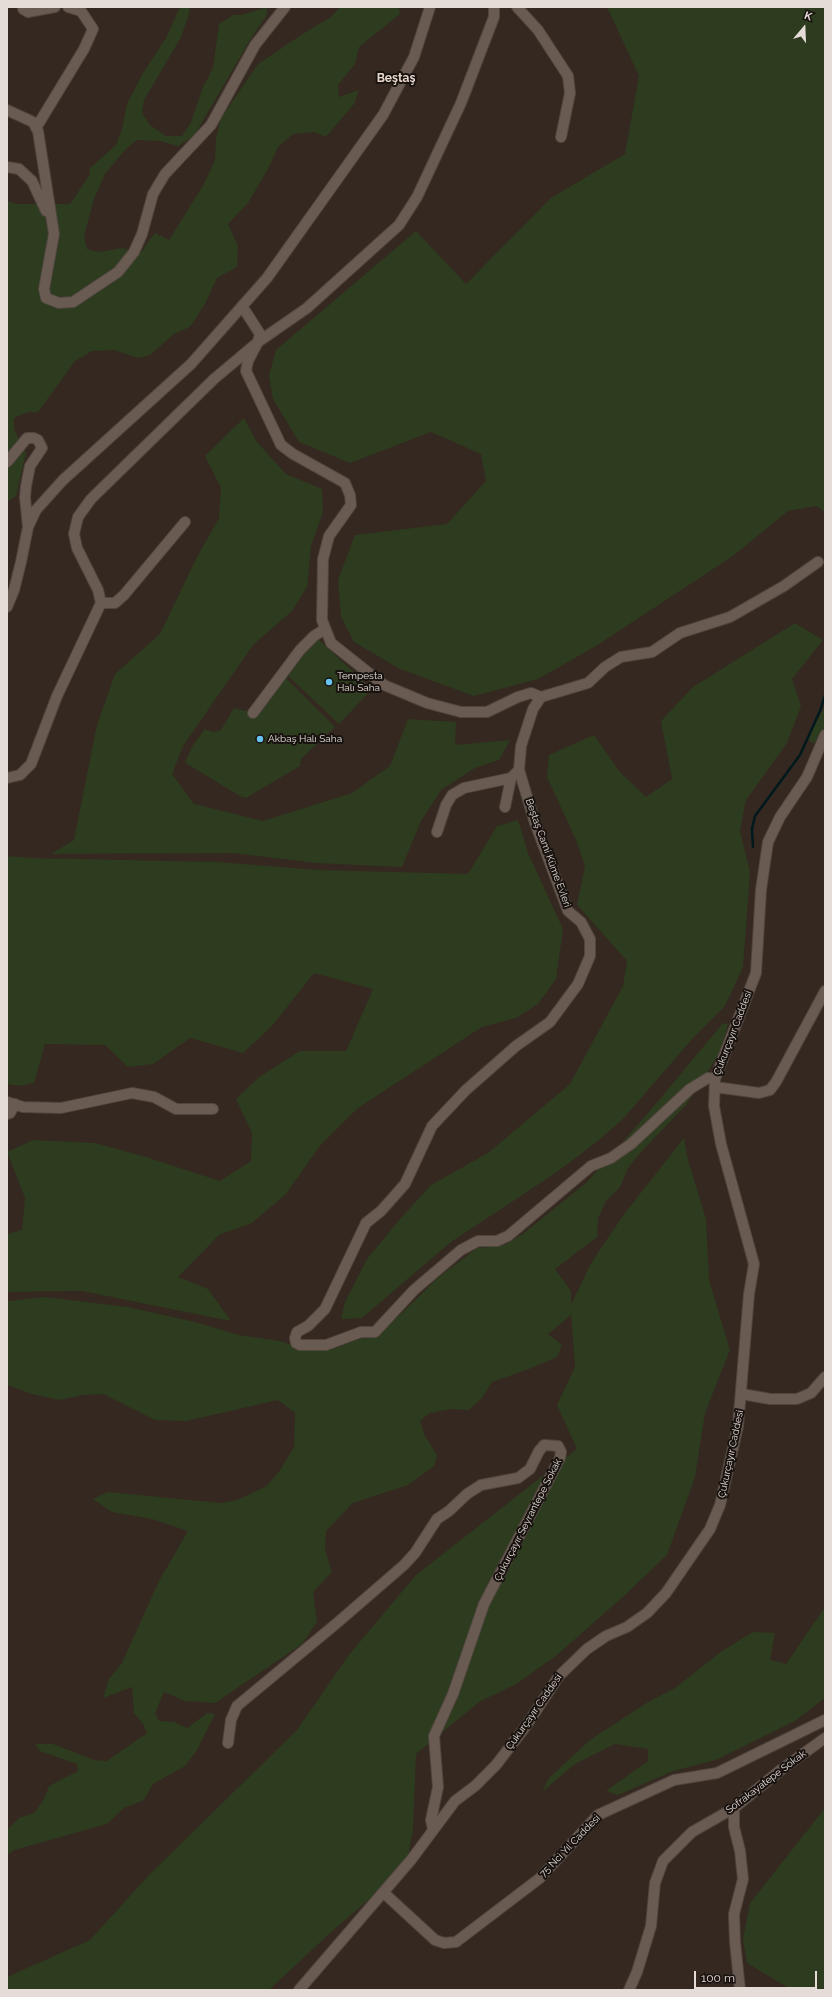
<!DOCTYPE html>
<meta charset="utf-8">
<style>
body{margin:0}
#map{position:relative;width:832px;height:1997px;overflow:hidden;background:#352820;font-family:Raleway,sans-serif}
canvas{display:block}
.frame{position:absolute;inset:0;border:8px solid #e5dcd7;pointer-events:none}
.north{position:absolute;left:784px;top:8px;width:40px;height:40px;-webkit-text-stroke:3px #18120f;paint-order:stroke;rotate:19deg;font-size:11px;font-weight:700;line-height:16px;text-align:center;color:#e5dcd7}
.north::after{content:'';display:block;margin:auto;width:14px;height:18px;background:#e5dcd7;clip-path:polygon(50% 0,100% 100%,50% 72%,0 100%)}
.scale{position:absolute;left:694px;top:1971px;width:123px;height:18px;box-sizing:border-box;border:2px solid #e5dcd7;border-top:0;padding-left:5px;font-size:12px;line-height:14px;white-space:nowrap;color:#e5dcd7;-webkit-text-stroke:3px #18120f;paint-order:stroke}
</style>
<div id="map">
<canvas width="832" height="1997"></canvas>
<div class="frame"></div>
<div class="north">K</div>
<div class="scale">100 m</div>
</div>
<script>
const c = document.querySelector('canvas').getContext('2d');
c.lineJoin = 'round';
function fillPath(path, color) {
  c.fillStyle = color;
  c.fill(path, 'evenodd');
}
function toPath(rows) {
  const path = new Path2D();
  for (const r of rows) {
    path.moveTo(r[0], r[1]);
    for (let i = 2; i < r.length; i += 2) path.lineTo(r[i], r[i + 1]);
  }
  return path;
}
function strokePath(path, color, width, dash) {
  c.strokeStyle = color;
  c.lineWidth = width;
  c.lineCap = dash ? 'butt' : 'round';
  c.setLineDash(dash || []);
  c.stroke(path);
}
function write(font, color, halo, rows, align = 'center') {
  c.font = font + ' Raleway,sans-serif';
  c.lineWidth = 4;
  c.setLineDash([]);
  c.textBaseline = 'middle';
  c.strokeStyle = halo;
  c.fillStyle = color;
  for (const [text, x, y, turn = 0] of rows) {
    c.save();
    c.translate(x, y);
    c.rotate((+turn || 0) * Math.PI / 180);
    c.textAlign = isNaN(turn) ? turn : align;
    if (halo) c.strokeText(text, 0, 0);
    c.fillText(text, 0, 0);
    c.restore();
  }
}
fillPath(toPath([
 [180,7,190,7,188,18,180,39,144,100,142,113,150,125,166,136,182,136,191,122,203,87,213,68,219,24,233,15,241,15,267,7,267,15,250,40,194,136,178,146,160,141,137,140,126,149,105,174,94,199,84,236,87,249,99,252,121,248,141,252,155,233,169,240,204,184,215,160,216,139,221,118,258,64,301,35,331,17,340,7,399,7,400,14,359,47,355,64,338,85,339,97,359,90,354,104,326,137,314,132,293,134,278,147,268,169,248,203,228,224,238,246,237,267,217,278,205,304,190,327,174,334,150,355,138,358,114,350,92,351,75,361,38,412,28,412,14,418,14,429,26,453,16,496,7,502,7,201,17,204,70,204,89,176,90,168,116,145,122,129,127,104,143,73,166,38],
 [607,7,825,7,825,512,816,506,788,511,733,556,596,646,538,679,474,696,400,669,354,642,341,617,338,580,355,535,447,524,486,481,481,454,431,432,350,463,299,442,273,399,269,375,276,350,416,231,466,284,551,198,625,154,639,76],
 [244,418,257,442,286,474,322,489,323,512,311,546,307,587,292,611,253,645,183,746,172,774,194,804,263,821,352,793,390,766,408,719,456,722,455,745,510,740,499,760,475,768,441,790,421,821,402,867,317,863,232,853,51,854,74,840,97,725,115,674,160,634,197,557,219,518,221,488,205,456],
 [795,623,823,640,792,679,801,706,787,743,746,800,740,831,750,872,743,967,725,1006,694,1037,622,1120,594,1144,557,1172,451,1242,362,1318,341,1319,345,1302,367,1259,400,1219,431,1185,488,1153,570,1084,623,986,627,961,577,905,585,866,576,840,547,777,549,755,594,735,619,771,646,797,672,779,661,721,693,687],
 [318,639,372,689,339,724,286,674],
 [285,677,335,727,301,759,300,766,246,798,240,796,187,764,185,762,193,745,205,729,213,732,221,730,234,708,246,711,256,711],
 [825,706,825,728,814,744,807,739],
 [518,820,528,853,563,929,556,979,538,1004,516,1018,482,1027,358,1108,319,1147,286,1194,252,1223,219,1235,178,1277,208,1289,231,1321,82,1291,7,1292,7,1234,22,1230,25,1198,7,1152,33,1140,95,1143,146,1157,220,1181,251,1161,252,1133,236,1099,259,1077,300,1051,346,1051,373,989,314,973,272,1026,243,1053,190,1038,153,1064,128,1067,105,1045,45,1044,34,1083,20,1086,7,1084,7,856,32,858,217,862,318,870,468,874,497,826],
 [723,1023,728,1024,721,1051,686,1105,641,1152,628,1168,620,1187,606,1201,598,1218,597,1237,555,1269,571,1291,571,1305,590,1265,605,1242,625,1213,684,1138,688,1160,706,1219,709,1280,730,1350,705,1413,695,1477,667,1555,625,1595,557,1655,518,1683,479,1702,416,1754,413,1829,406,1867,329,1934,269,1990,7,1990,7,1977,90,1940,148,1876,297,1730,348,1656,416,1575,577,1449,557,1405,575,1367,571,1313,570,1316,548,1334,562,1345,557,1357,529,1369,492,1382,482,1398,469,1410,452,1409,430,1413,420,1421,425,1436,437,1455,434,1466,408,1485,353,1503,326,1531,325,1550,332,1572,313,1592,317,1622,302,1644,215,1703,185,1701,164,1692,155,1713,159,1721,174,1722,187,1728,207,1713,215,1714,197,1750,185,1766,153,1784,144,1800,124,1808,107,1824,14,1850,7,1855,7,1830,19,1818,34,1813,44,1799,49,1786,78,1771,77,1764,40,1751,35,1744,53,1744,94,1760,107,1761,147,1733,143,1724,134,1713,132,1687,103,1698,109,1679,122,1663,159,1581,188,1531,152,1519,112,1512,93,1499,108,1492,221,1503,237,1500,267,1486,280,1470,294,1447,295,1413,278,1400,186,1421,155,1420,103,1394,84,1395,59,1400,32,1394,7,1385,7,1301,45,1297,128,1307,195,1322,239,1335,280,1341,303,1349,335,1348,365,1337,378,1336,439,1277,477,1248,505,1245,524,1233,587,1182,649,1112],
 [825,1607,825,1698,795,1721,716,1760,673,1771,618,1795,606,1791,648,1761,648,1749,615,1744,575,1764,542,1792,549,1778,590,1740,648,1702,675,1688,722,1651,753,1632,775,1633,770,1660,786,1664],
 [825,1808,825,1990,789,1990,787,1987,747,1963,743,1939,750,1903]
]), '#2d3b1e');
strokePath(toPath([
 [753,847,752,829,755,816,800,755,820,711,825,695]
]), '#01191d', 2.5);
const minor = toPath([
 [23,7,23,9,28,12,55,7],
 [517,7,538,30,568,76,570,93,561,137],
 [7,110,33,122,38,131,54,234,44,289,46,298,59,303,73,302,118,272,134,252,142,234,153,194,165,174,211,125,255,45,285,7],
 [36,128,84,49,93,29,81,11,68,7],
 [7,167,19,169,32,181,46,211],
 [242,306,260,334,258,342,248,361,246,371,281,445,293,454,345,483,350,495,351,505,329,536,323,559,322,620,331,643,384,685,427,703,461,712,487,712,518,697,531,693,541,697],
 [7,462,27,438,34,438,38,440,42,448,30,466,26,486,25,498,28,527],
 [101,603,115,603,124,595,185,522],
 [7,607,14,590,21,562,28,527,36,510,63,480,191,364,267,278,383,115,414,57,430,7],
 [253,713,300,650,314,636,325,629],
 [7,778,20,775,31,764,57,696,101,603,98,590,77,548,74,534,78,517,91,499,214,379,258,342,307,308,399,225,417,197,461,103,494,17,494,7],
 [505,807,511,778],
 [437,832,446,805,452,795,464,788,511,778,519,770],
 [715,1079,708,1078,690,1089,631,1144,611,1158,591,1166,508,1236,497,1241,478,1241,461,1250,414,1290,375,1332,361,1332,326,1345,300,1345,296,1343,295,1338,297,1332,308,1326,325,1309,366,1223,381,1211,405,1184,432,1126,466,1090,516,1046,550,1022,578,984,590,956,590,939,581,922,568,911,535,823,519,770,521,746,533,709,541,697,588,683,605,667,621,657,652,652,680,633,730,617,784,586,818,562],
 [715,1087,759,1093,770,1090,776,1082,825,991],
 [7,1102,23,1107,61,1108,132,1093,154,1097,176,1109,213,1109],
 [7,1114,10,1113,15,1104],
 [742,1394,770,1399,797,1399,811,1393,825,1377],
 [228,1743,231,1720,237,1706,337,1623,404,1565,415,1553,437,1519,449,1511,467,1494,481,1485,518,1478,530,1469,539,1451,544,1445,558,1446,561,1452,560,1458,484,1604,453,1694,434,1736,438,1787,431,1820,433,1829],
 [734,1808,734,1827,740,1851,743,1879,734,1914,735,1942,740,1990],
 [384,1893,435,1940,444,1943,456,1942,540,1878,598,1815,674,1780,717,1773,825,1720],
 [299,1990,411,1860,455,1801,475,1786,496,1765,526,1726,559,1676,587,1649,606,1636,627,1627,647,1613,666,1593,710,1529,720,1505,738,1426,749,1294,754,1264,721,1144,714,1106,715,1079,756,973,761,890,768,842,780,817,807,777,825,735],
 [629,1990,637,1972,651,1926,655,1883,663,1861,692,1832,734,1808,782,1769,825,1738]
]);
strokePath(minor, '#50463f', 12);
strokePath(minor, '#6a5b52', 10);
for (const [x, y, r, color] of [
 [329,682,4,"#68c4f0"],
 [260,739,4,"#68c4f0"]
]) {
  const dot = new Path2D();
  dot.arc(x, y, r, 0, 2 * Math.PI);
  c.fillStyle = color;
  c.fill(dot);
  strokePath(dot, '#18120f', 1.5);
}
write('10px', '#e5dcd7', '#18120f', [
 ["Tempesta",337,676],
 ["Halı Saha",337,688],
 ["Akbaş Halı Saha",268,739]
], 'left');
write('10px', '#e5dcd7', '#18120f', [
 ["Beştaş Cami Küme Evleri",548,853,70],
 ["Çukurçayır Caddesi",733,1033,-69],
 ["Çukurçayır Caddesi",731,1454,-78],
 ["Çukurçayır Seyrantepe Sokak",528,1520,-63],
 ["Çukurçayır Caddesi",534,1712,-55],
 ["Sofrakayatepe Sokak",766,1782,-37],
 ["75 Nci Yıl Caddesi",570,1846,-46]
]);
write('bold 12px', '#e9d8cd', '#18120f', [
 ["Beştaş",396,78]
]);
</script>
